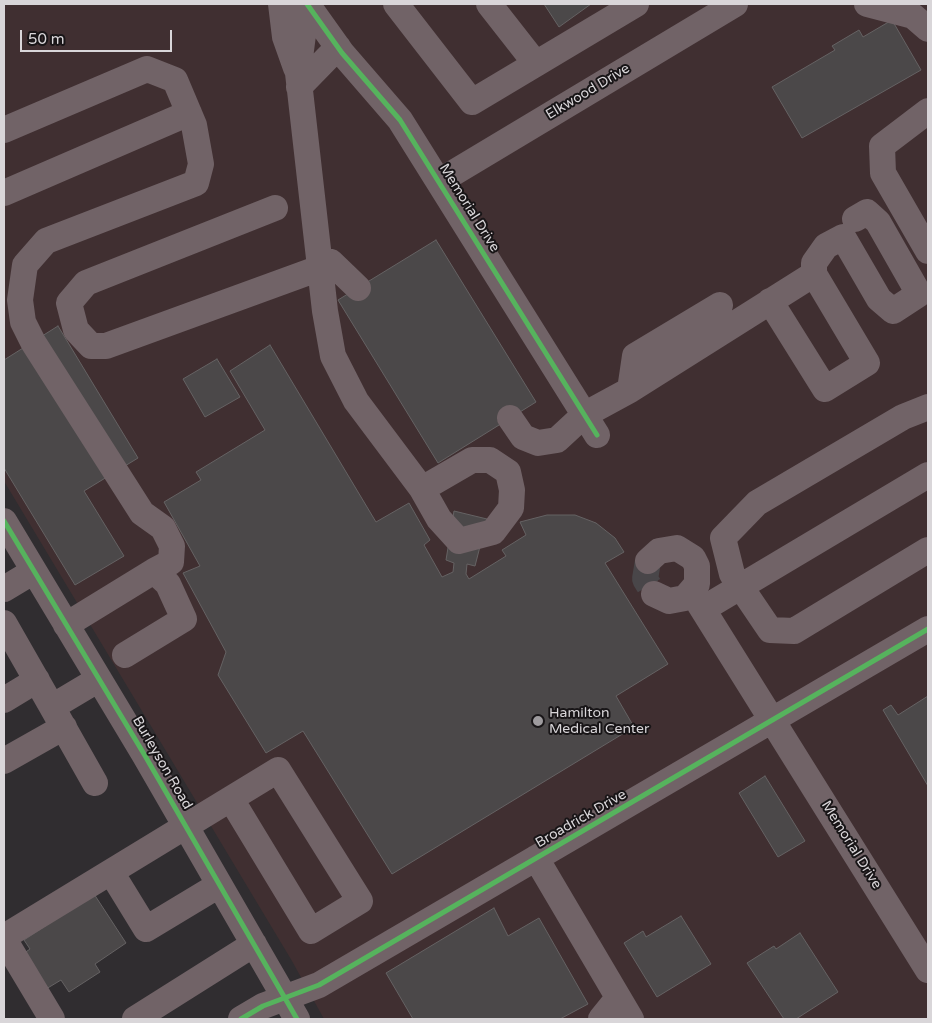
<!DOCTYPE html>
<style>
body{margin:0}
#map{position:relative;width:932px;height:1023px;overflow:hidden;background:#302d30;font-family:"Varela Round",sans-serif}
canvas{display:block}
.frame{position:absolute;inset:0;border:5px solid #d9d6d9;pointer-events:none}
.scale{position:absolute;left:20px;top:30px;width:152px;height:22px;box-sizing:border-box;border:2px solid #d9d6d9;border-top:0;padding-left:6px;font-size:15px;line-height:18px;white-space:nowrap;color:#d9d6d9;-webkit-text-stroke:4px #181517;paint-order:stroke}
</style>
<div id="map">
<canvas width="932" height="1023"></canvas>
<div class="frame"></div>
<div class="scale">50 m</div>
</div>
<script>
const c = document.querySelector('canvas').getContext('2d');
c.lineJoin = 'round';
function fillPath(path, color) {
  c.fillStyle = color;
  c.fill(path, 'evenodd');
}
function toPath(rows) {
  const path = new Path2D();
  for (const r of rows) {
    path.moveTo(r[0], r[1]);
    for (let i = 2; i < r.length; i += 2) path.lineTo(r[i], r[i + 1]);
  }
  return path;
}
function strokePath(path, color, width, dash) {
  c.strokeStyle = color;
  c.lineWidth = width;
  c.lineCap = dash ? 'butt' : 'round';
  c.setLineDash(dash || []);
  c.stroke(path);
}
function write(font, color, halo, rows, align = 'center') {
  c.font = font + ' "Varela Round",sans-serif';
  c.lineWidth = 4;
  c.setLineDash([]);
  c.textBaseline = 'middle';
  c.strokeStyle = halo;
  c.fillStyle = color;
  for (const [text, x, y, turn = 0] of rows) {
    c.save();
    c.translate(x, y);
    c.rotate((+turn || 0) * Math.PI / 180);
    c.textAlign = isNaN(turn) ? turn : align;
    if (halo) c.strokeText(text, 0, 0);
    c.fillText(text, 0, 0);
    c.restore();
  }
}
fillPath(toPath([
 [4,4,928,4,928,1019,324,1019,292,961,4,481]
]), '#402f31');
const building = toPath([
 [544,4,591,4,559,27,544,4],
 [892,20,921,70,802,138,772,87,835,50,832,46,859,30,863,37,892,20],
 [436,240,536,402,438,463,338,300,436,240],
 [58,326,138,458,84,491,124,556,75,585,4,468,4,360,58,326],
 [270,345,376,522,409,503,430,540,424,545,442,577,453,572,454,563,446,560,454,511,487,519,475,566,467,564,466,574,469,579,506,556,502,550,526,535,520,522,547,515,575,515,596,523,615,538,624,552,605,563,668,664,616,696,634,727,392,874,303,731,266,753,218,675,226,652,183,573,200,566,164,502,201,480,196,472,265,430,230,371,270,345],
 [217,359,240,397,205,417,183,379,217,359],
 [928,696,928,786,883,710,891,705,898,715,928,696],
 [765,776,805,841,778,857,739,793,765,776],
 [94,894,126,943,95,964,100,972,69,992,61,980,46,989,23,954,30,949,24,940,94,894],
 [494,908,508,936,539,918,588,1004,560,1019,413,1019,386,973,494,908],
 [681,916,711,964,657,997,624,943,643,931,646,937,681,916],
 [800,933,838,992,796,1019,784,1019,747,963,774,946,776,949,800,933]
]);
fillPath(building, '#4b4849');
strokePath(building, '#656263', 1);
strokePath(toPath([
 [648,561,645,579,654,594]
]), '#494649', 26, [26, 13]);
strokePath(toPath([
 [281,4,285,37,296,68],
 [307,4,298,73,325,311,333,356,356,401,422,489,439,519,459,541,493,532,511,508,512,490,508,472,490,460,472,460,422,489],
 [307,4,342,53,400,120,597,435],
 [396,4,472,102,636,4],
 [489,4,536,64],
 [867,4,913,16,928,29],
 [299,87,338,47],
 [928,111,882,146,883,173,928,251],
 [4,130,147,69,175,80,194,125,201,164,196,183,46,241,25,265,20,300,23,322,33,342,142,513,163,528,172,546,171,562,154,571],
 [440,181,735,4],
 [4,193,189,113],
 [275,208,86,283,69,303,76,330,91,346,106,346,320,268,331,262,358,288],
 [770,301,825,389,867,363,814,274,814,263,826,246,843,237,879,299,893,311,919,294,878,222,867,212,855,219],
 [630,390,635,356,720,305],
 [928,407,903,417,757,503,723,538,732,574,770,630,794,631,928,550],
 [510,418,523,437,538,443,557,440,584,415,630,390,814,274],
 [4,521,144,754,297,1019],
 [648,561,659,551,677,548,693,558,697,566,697,584,685,598,669,601,654,594],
 [4,589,34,571],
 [692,592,928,970],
 [703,609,928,475],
 [4,623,52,707,99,679],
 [66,625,154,571,168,584,184,619,125,655],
 [4,700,37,680],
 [52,707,95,783],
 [4,761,64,727],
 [536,858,631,1019],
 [111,872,146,929,219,885],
 [4,937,278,770,360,901,311,931,231,799],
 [4,939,52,1019],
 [135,1019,254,944],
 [241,1019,263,1006,319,985,928,629],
 [601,1019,618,998]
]), '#716367', 26);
strokePath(toPath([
 [307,4,342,53,400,120,597,435],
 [4,521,144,754,297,1019],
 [241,1019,263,1006,319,985,928,629]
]), '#56b35d', 5);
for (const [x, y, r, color] of [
 [538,721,6,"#9e9b9e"]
]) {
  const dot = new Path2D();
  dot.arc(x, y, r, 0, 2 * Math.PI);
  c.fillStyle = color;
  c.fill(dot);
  strokePath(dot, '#181517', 2);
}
write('14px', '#d9d6d9', '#181517', [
 ["Elkwood Drive",588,92,-31],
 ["Memorial Drive",469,208,58],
 ["Burleyson Road",162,763,60],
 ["Broadrick Drive",581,819,-30],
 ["Memorial Drive",851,845,58]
]);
write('14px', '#d9d6d9', '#181517', [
 ["Hamilton",549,713],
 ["Medical Center",549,729]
], 'left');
</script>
